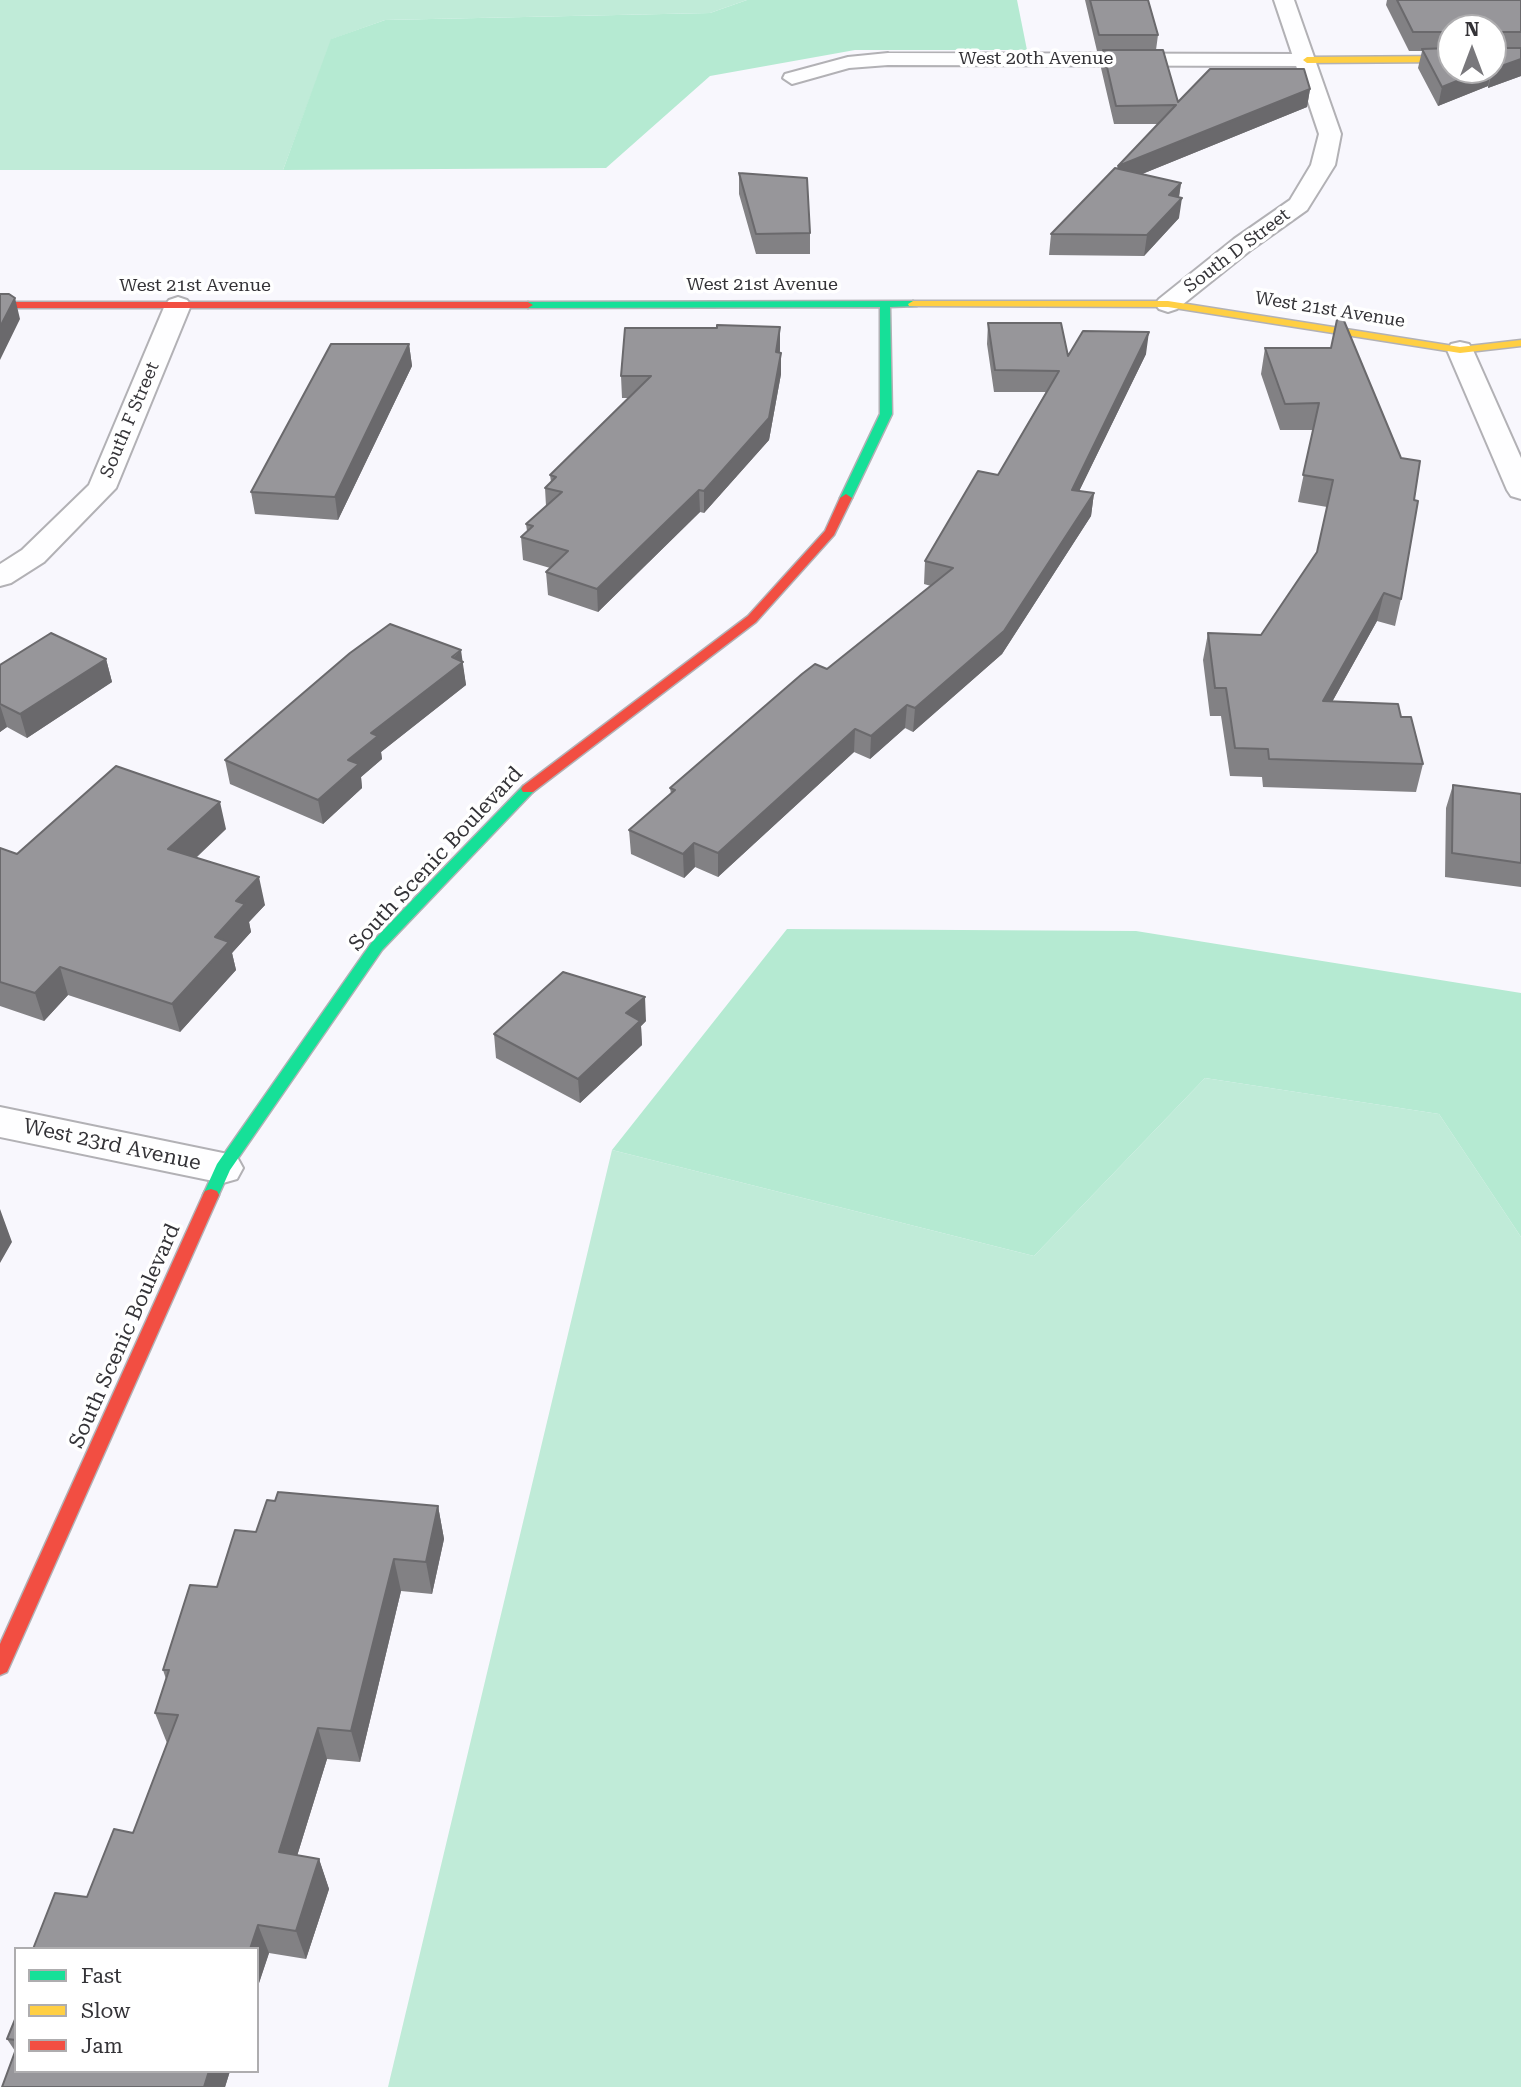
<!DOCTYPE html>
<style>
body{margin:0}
#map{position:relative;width:1521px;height:2087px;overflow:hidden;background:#f8f7fd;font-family:"Roboto Serif",serif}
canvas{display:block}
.legend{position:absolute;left:14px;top:1947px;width:245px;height:126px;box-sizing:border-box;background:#fff;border:2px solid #aeadaf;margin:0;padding:9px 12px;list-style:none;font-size:21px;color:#343337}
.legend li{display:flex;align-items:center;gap:14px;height:35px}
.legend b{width:35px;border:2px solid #aeadaf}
.north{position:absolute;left:1437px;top:14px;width:70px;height:70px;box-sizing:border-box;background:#fff;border:2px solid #aeadaf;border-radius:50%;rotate:0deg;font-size:19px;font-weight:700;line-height:28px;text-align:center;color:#343337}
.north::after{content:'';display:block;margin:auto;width:24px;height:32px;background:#79787c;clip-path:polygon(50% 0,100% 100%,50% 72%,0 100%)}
</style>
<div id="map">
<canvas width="1521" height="2087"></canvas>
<ul class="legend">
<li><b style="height:9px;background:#16e098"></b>Fast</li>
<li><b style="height:9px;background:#ffcf43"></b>Slow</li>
<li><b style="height:9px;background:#f24e42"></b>Jam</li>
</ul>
<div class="north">N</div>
</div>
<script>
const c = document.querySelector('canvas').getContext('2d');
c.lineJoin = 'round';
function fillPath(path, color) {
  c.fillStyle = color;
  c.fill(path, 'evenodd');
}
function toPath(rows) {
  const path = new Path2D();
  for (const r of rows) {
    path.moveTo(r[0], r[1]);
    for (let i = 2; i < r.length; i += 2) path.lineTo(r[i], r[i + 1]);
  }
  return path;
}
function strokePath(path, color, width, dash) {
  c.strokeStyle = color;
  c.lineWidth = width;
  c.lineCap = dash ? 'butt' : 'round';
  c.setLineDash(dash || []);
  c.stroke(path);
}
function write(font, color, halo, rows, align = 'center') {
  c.font = font + ' "Roboto Serif",serif';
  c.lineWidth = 7;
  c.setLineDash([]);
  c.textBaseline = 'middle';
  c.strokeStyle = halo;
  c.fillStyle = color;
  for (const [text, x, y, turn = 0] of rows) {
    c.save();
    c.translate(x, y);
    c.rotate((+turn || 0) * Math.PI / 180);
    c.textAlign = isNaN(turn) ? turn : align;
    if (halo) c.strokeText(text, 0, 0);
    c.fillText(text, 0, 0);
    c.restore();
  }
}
fillPath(toPath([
 [0,0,747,0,710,13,385,20,332,39,283,170,0,170],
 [1205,1078,1439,1114,1521,1237,1521,2087,388,2087,612,1150,1034,1256]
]), '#c0ebd8');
fillPath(toPath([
 [747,0,1017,0,1027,50,855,50,710,76,606,168,283,170,331,39,385,20,710,13],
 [787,929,1136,931,1521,993,1521,1237,1439,1114,1205,1078,1034,1256,612,1150]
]), '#b5ead2');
const lane = toPath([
 [888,53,1307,54,1316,60,1307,66,888,65,849,68,792,84,783,78,785,74,848,57,888,53]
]);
const street = toPath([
 [1274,0,1294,0,1341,134,1335,165,1307,210,1252,249,1177,309,1168,312,1159,309,1155,304,1159,299,1234,239,1290,200,1311,165,1319,134,1274,0],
 [178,297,187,300,191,305,116,488,44,562,11,583,0,586,0,564,22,550,89,485,165,305,169,300,178,297],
 [1460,342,1469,344,1473,350,1521,458,1521,499,1511,496,1507,490,1447,350,1451,344,1460,342],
 [0,1107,223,1153,237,1157,243,1168,237,1179,223,1183,0,1137,0,1107]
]);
const fast = toPath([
 [913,301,918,304,917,306,890,307,892,414,852,498,846,502,840,498,880,414,880,307,528,308,523,305,528,302,913,301],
 [528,785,535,789,533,792,382,950,230,1170,217,1199,205,1199,203,1195,217,1164,372,942,523,786,528,785]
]);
const slow = toPath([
 [1451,56,1451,62,1307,63,1303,60,1307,57,1451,56],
 [913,301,1168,301,1460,347,1521,340,1521,346,1460,353,1168,307,909,306,908,304,913,301]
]);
const jam = toPath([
 [0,302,528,302,533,305,528,308,0,308,0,302],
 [846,494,852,498,834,535,756,622,533,792,523,792,521,789,523,786,748,616,825,531,840,498,846,494],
 [211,1189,217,1191,219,1195,7,1672,0,1675,0,1644,203,1195,205,1191,211,1189]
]);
strokePath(lane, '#b2b1b5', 4);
strokePath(street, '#b2b1b5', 4);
strokePath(fast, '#b2b1b5', 3);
strokePath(slow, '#b2b1b5', 3);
strokePath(jam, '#b2b1b5', 3);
fillPath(lane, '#fefeff');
fillPath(street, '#fefeff');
fillPath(fast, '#16e098');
fillPath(slow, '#ffcf43');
fillPath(jam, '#f24e42');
fillPath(toPath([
 [1085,0,1148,0,1158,35,1156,50,1178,102,1310,89,1307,107,1142,174,1181,183,1179,197,1179,218,1144,256,1049,255,1051,234,1117,168,1158,124,1114,124,1101,68,1103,51,1097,51],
 [1387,0,1521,0,1521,76,1488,88,1488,86,1438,106,1418,68,1422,51,1409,51,1386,5],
 [1451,28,1493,28,1493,70,1451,70],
 [739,173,810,233,810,254,756,254,739,194],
 [988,323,1068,356,1146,354,1079,491,1094,493,1091,516,1002,654,913,732,905,728,870,759,854,752,718,877,695,867,684,878,631,854,629,830,671,794,670,788,827,669,931,586,924,584,925,561,998,475,1046,392,994,392,987,344],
 [780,327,780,352,781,353,781,374,769,440,704,513,700,512,598,612,548,595,546,572,550,568,523,560,521,537,527,531,526,524,546,506,545,488,551,482,550,475,629,398,622,398,621,376],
 [409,344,412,366,338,520,255,514,251,492],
 [1265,348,1414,500,1401,599,1395,626,1377,621,1332,702,1401,717,1423,764,1416,792,1263,787,1262,777,1230,776,1221,716,1210,716,1203,660,1208,633,1261,635,1317,552,1327,507,1298,502,1313,430,1280,430,1261,374],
 [106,659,112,682,27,738,7,727,0,732,0,665],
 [462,662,466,685,381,752,382,759,361,777,362,788,323,824,230,784,225,760],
 [1453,785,1521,794,1521,887,1445,877,1446,808],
 [226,829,196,858,265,905,249,922,251,932,232,953,236,970,180,1032,68,995,44,1021,0,1006,0,848,17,854],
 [646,1021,641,1026,642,1045,580,1103,496,1058,494,1034],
 [275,1501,438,1506,444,1539,432,1594,401,1591,360,1762,327,1759,297,1856,319,1859,329,1889,306,1959,269,1953,257,1989,257,1949,87,1897,133,1833,167,1743,155,1713,166,1679,163,1670,217,1587,256,1532],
 [16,2017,16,2071,230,2071,225,2087,2,2087,15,2051,7,2039]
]), '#828184');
fillPath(toPath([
 [1521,59,1521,76,1488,88,1493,69],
 [1484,70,1491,70,1488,86,1438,106,1442,87],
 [1310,89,1307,107,1115,185,1118,166],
 [1181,183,1178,203,1182,198,1179,218,1144,256,1147,235,1169,195],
 [15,298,20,319,0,360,0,327],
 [780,327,780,349,776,374,776,352],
 [1149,332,1146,354,1069,512,1072,490],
 [409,344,412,366,338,520,335,497],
 [781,353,781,374,769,440,704,513,704,491],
 [699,490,700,512,598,612,597,589],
 [1094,493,1091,516,1002,654,913,732,915,708],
 [1384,593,1377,621,1317,729,1323,701],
 [461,650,466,685,381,752,382,759,361,777,362,788,323,824,318,800,348,760,371,733],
 [106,659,112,682,27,738,20,714],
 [0,705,7,727,0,732],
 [907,705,905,728,870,759,871,736],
 [855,729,854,752,718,877,718,853],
 [220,802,226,829,175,877,168,849],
 [694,843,695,867,684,878,683,854],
 [259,877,265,905,249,922,251,932,232,953,236,970,180,1032,172,1004,236,901],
 [60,967,68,995,44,1021,35,993],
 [645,997,646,1021,641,1026,642,1045,580,1103,578,1079,626,1013],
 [0,1209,12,1242,0,1263],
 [438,1506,444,1539,432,1594,426,1562],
 [394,1559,401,1591,360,1762,351,1731],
 [318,1728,327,1759,289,1882,279,1852],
 [319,1859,329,1889,306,1959,296,1931],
 [258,1925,269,1953,257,1989,257,1949,250,1949],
 [209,2071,230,2071,225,2087,204,2087]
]), '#6a696c');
const building = toPath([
 [1090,0,1148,0,1158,35,1099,35,1090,0],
 [1397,0,1521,0,1521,32,1495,32,1496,48,1521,48,1521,59,1493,69,1493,28,1451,28,1451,32,1413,32,1397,0],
 [1451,48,1451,70,1484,70,1442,87,1422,49,1451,48],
 [1103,50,1163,50,1178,102,1210,69,1304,69,1310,89,1118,166,1176,105,1116,106,1103,50],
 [1115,168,1181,183,1169,195,1182,198,1147,235,1051,234,1115,168],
 [739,173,807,178,810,233,756,234,739,173],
 [0,294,9,294,15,298,0,327,0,294],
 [1338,315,1342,316,1401,458,1420,461,1414,500,1418,501,1401,599,1384,593,1323,701,1398,704,1401,717,1411,717,1423,764,1269,759,1268,749,1235,748,1226,688,1215,688,1208,633,1261,635,1317,552,1333,480,1303,475,1319,403,1285,404,1265,348,1331,348,1338,315],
 [988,323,1061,323,1068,356,1083,331,1149,332,1072,490,1094,493,1004,631,915,708,907,705,871,736,855,729,718,853,694,843,683,854,629,830,675,790,670,788,802,674,815,664,827,669,953,568,925,561,978,471,998,475,1059,371,995,370,988,323],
 [717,325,780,327,776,352,781,353,769,418,704,491,699,490,597,589,546,572,568,551,521,537,533,526,526,524,562,492,545,488,556,477,550,475,651,376,621,376,625,328,717,328,717,325],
 [331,344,409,344,335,497,251,492,331,344],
 [390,624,461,650,452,657,463,662,371,733,378,736,348,760,359,764,318,800,225,760,350,653,390,624],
 [51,633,106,659,20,714,0,704,0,665,51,633],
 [116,766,220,802,168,849,259,877,236,901,245,904,215,937,229,942,172,1004,60,967,35,993,0,982,0,848,17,854,116,766],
 [1453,785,1521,794,1521,863,1452,853,1453,785],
 [563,972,645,997,626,1013,640,1021,578,1079,494,1034,563,972],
 [278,1492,438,1506,426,1562,394,1559,351,1731,318,1728,279,1852,319,1859,296,1931,258,1925,250,1949,33,1949,55,1893,87,1897,114,1829,133,1833,178,1715,155,1713,169,1670,163,1670,190,1585,217,1587,235,1530,256,1532,267,1500,275,1501,278,1492],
 [16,2017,16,2040,7,2039,16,2017],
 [16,2049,16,2071,209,2071,204,2087,2,2087,16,2049]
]);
fillPath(building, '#97969a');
strokePath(building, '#6a696c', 2);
write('18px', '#343337', '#fff', [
 ["West 20th Avenue",1036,59],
 ["South D Street",1237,251,-37],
 ["West 21st Avenue",762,285],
 ["West 21st Avenue",195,286],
 ["West 21st Avenue",1330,310,9],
 ["South F Street",130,420,-67]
]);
write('21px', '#343337', '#fff', [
 ["South Scenic Boulevard",436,859,-47],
 ["West 23rd Avenue",112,1145,12],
 ["South Scenic Boulevard",125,1336,-66]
]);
</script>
